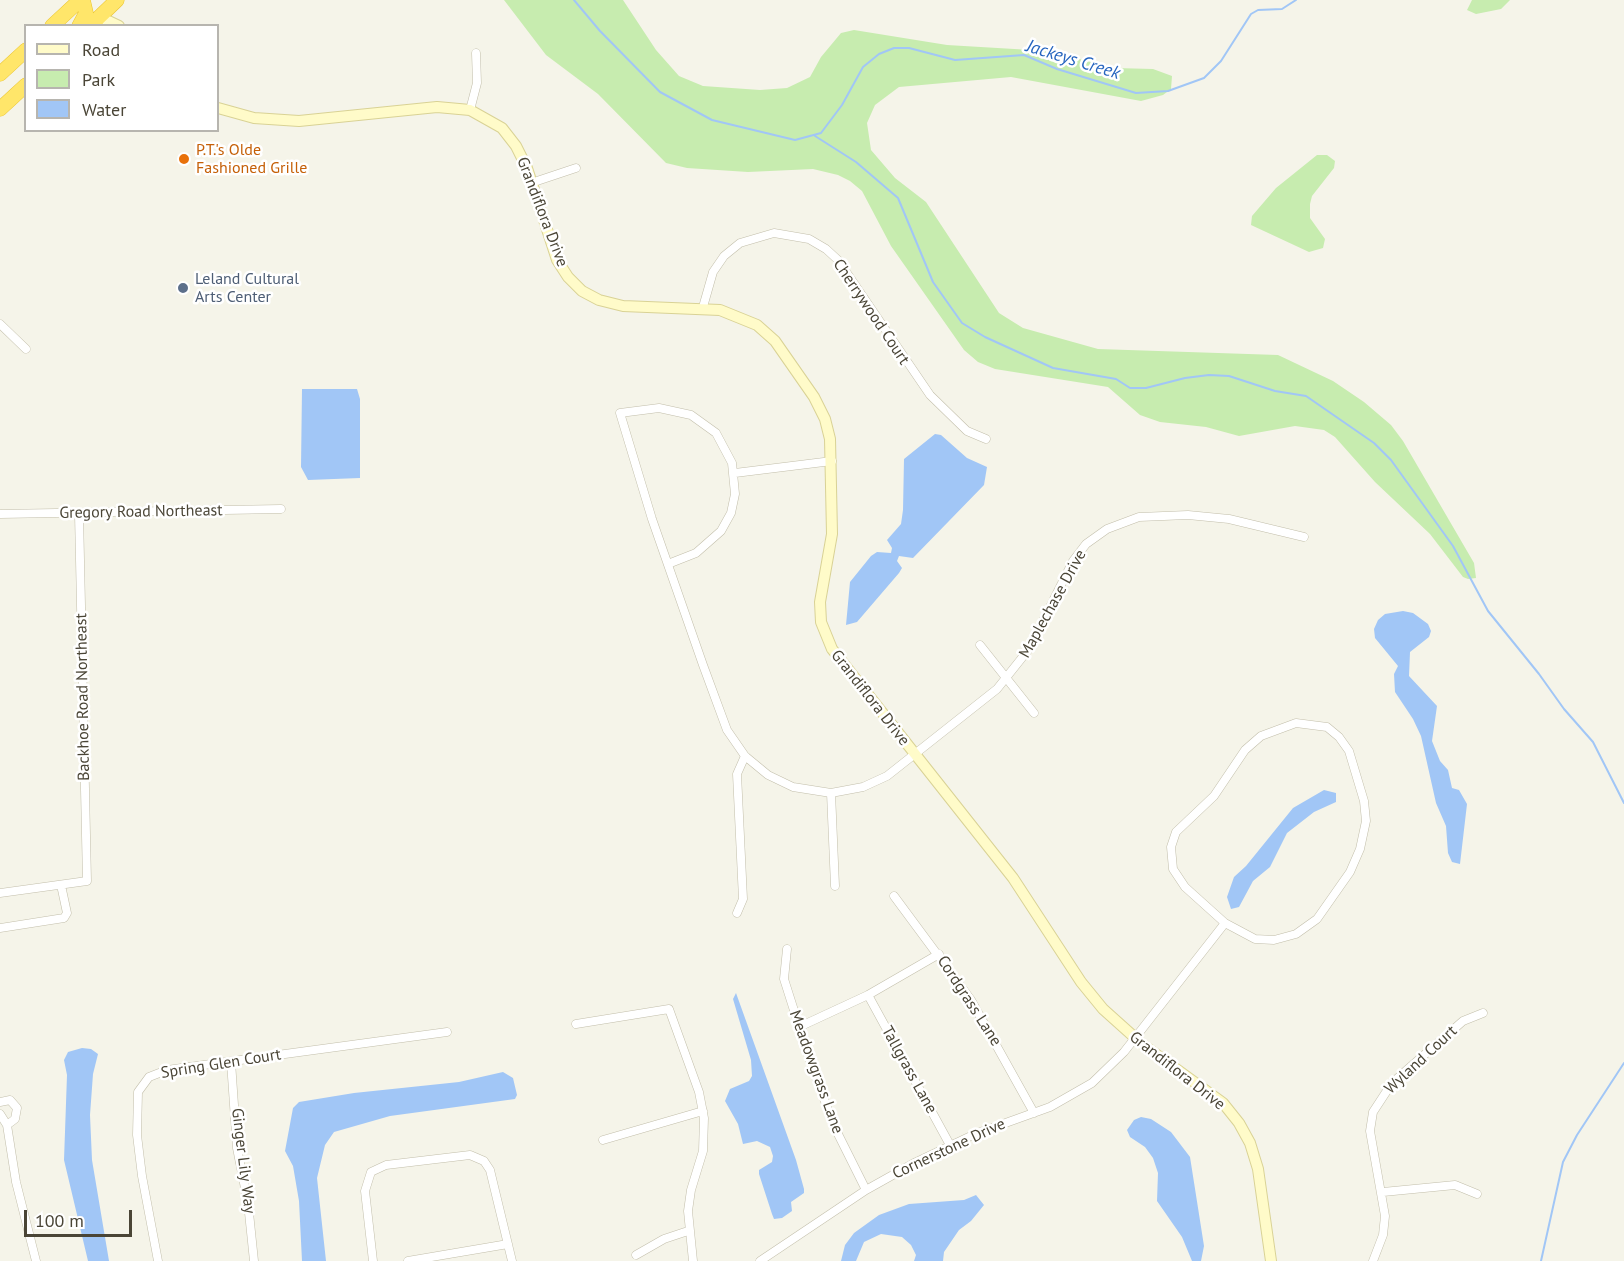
<!DOCTYPE html>
<style>
body{margin:0}
#map{position:relative;width:1624px;height:1261px;overflow:hidden;background:#f5f4e9;font-family:"PT Sans",sans-serif}
canvas{display:block}
.legend{position:absolute;left:24px;top:24px;width:195px;height:108px;box-sizing:border-box;background:#fff;border:2px solid #b7b5af;margin:0;padding:8px 10px;list-style:none;font-size:18px;color:#4a4536}
.legend li{display:flex;align-items:center;gap:12px;height:30px}
.legend b{width:30px;border:2px solid #b7b5af}
.scale{position:absolute;left:24px;top:1210px;width:108px;height:27px;box-sizing:border-box;border:3px solid #4a4536;border-top:0;padding-left:8px;font-size:18px;line-height:21px;white-space:nowrap;color:#4a4536;-webkit-text-stroke:4px #fff;paint-order:stroke}
</style>
<div id="map">
<canvas width="1624" height="1261"></canvas>
<ul class="legend">
<li><b style="height:8px;background:#fffbc9"></b>Road</li>
<li><b style="height:16px;background:#c7ecaf"></b>Park</li>
<li><b style="height:16px;background:#a1c6f6"></b>Water</li>
</ul>
<div class="scale">100 m</div>
</div>
<script>
const c = document.querySelector('canvas').getContext('2d');
c.lineJoin = 'round';
function fillPath(path, color) {
  c.fillStyle = color;
  c.fill(path, 'evenodd');
}
function toPath(rows) {
  const path = new Path2D();
  for (const r of rows) {
    path.moveTo(r[0], r[1]);
    for (let i = 2; i < r.length; i += 2) path.lineTo(r[i], r[i + 1]);
  }
  return path;
}
function strokePath(path, color, width, dash) {
  c.strokeStyle = color;
  c.lineWidth = width;
  c.lineCap = dash ? 'butt' : 'round';
  c.setLineDash(dash || []);
  c.stroke(path);
}
function write(font, color, halo, rows, align = 'center') {
  c.font = font + ' "PT Sans",sans-serif';
  c.lineWidth = 5;
  c.setLineDash([]);
  c.textBaseline = 'middle';
  c.strokeStyle = halo;
  c.fillStyle = color;
  for (const [text, x, y, turn = 0] of rows) {
    c.save();
    c.translate(x, y);
    c.rotate((+turn || 0) * Math.PI / 180);
    c.textAlign = isNaN(turn) ? turn : align;
    if (halo) c.strokeText(text, 0, 0);
    c.fillText(text, 0, 0);
    c.restore();
  }
}
fillPath(toPath([
 [504,0,623,0,656,50,679,76,703,86,760,90,787,88,810,77,821,57,841,33,854,30,947,45,1048,51,1115,68,1153,69,1172,76,1171,89,1163,95,1141,101,1011,77,899,87,875,105,867,123,871,150,895,178,926,202,999,313,1023,328,1098,349,1278,355,1333,381,1364,402,1391,425,1403,441,1474,563,1476,578,1468,579,1463,577,1430,534,1375,482,1335,437,1324,430,1295,426,1239,436,1206,427,1160,422,1140,415,1108,387,995,369,978,362,964,350,891,246,862,191,850,181,838,175,813,169,748,172,687,168,666,163,598,94,546,55],
 [1472,0,1510,0,1501,9,1476,14,1467,10],
 [1317,155,1327,155,1335,161,1334,168,1312,196,1310,204,1310,218,1325,239,1323,248,1309,252,1251,225,1252,216,1276,188]
]), '#c7ecaf');
fillPath(toPath([
 [302,389,357,389,360,399,360,478,308,480,301,467],
 [935,434,941,435,967,458,987,467,984,485,913,558,899,556,897,561,902,568,899,573,857,622,846,625,850,582,871,556,877,552,891,553,892,548,887,540,901,524,903,510,904,459],
 [1403,611,1413,613,1428,624,1431,631,1429,637,1410,652,1409,676,1437,706,1432,741,1440,761,1448,770,1452,788,1459,790,1467,804,1460,864,1452,862,1448,853,1446,826,1436,803,1421,736,1413,719,1395,692,1394,674,1398,666,1375,638,1374,629,1378,620,1385,614],
 [1324,790,1336,793,1336,802,1314,812,1287,833,1270,867,1253,881,1239,907,1231,909,1227,897,1234,877,1246,866,1293,808],
 [736,993,796,1160,804,1189,804,1193,791,1202,792,1211,782,1218,774,1219,772,1214,759,1174,759,1170,772,1162,773,1156,770,1147,757,1141,743,1144,738,1124,725,1101,730,1089,749,1081,752,1076,751,1060,733,999],
 [82,1048,91,1049,98,1054,93,1074,90,1115,92,1160,109,1261,88,1261,64,1160,67,1075,64,1060,68,1052],
 [503,1072,513,1078,517,1095,515,1099,390,1116,334,1132,325,1145,317,1178,326,1261,302,1261,299,1201,293,1166,285,1151,293,1108,299,1102,354,1093,459,1082],
 [1141,1117,1151,1119,1171,1132,1190,1157,1204,1246,1201,1261,1192,1261,1182,1237,1157,1201,1158,1173,1153,1158,1145,1147,1130,1137,1127,1130,1134,1120],
 [976,1195,984,1205,971,1221,959,1230,944,1252,943,1261,914,1261,916,1255,911,1245,902,1237,881,1234,864,1242,856,1261,841,1261,845,1245,854,1233,879,1215,909,1204,964,1200]
]), '#a1c6f6');
strokePath(toPath([
 [574,0,600,31,660,92,712,120,795,140,821,133,842,105,863,67,879,54,894,48,909,48,955,60,1024,55,1057,69,1136,93,1168,91,1204,78,1221,61,1251,14,1258,10,1282,9,1296,0],
 [815,136,856,162,898,198,933,282,962,323,985,337,1053,368,1116,379,1130,388,1146,388,1185,378,1209,375,1229,376,1275,391,1306,396,1374,443,1391,460,1453,546,1488,611,1539,674,1564,709,1593,742,1624,803],
 [1541,1261,1563,1162,1577,1135,1624,1063]
]), '#a1c6f6', 2);
const street = toPath([
 [470,110,477,83,476,53],
 [531,183,576,168],
 [703,307,713,272,724,256,740,243,774,233,809,239,826,249,838,260,930,395,967,431,986,439],
 [0,324,26,349],
 [735,473,832,461],
 [0,514,281,509],
 [668,564,696,553,721,531,731,513,735,494,732,463,716,433,691,415,659,408,620,413,652,519,703,665,727,730,745,756,768,775,793,787,831,793,863,787,887,776,997,689,1029,649,1073,561,1086,544,1107,529,1139,517,1188,515,1229,519,1304,537],
 [980,645,1034,713],
 [831,793,835,886],
 [0,893,87,881,79,514],
 [894,896,971,1000,1034,1113],
 [737,913,743,899,737,774,745,756],
 [0,928,64,918,67,913,61,885],
 [787,949,784,979,812,1067,835,1128,866,1190],
 [868,995,950,1145],
 [576,1024,669,1009,699,1092,704,1118,703,1151,691,1190,688,1211,693,1261],
 [799,1027,868,995,939,954],
 [231,1062,237,1148,248,1203,254,1261],
 [0,1102,10,1100,17,1108,15,1119,7,1125],
 [0,1114,7,1125,16,1182,36,1261],
 [603,1140,703,1111],
 [1383,1192,1455,1185,1477,1194],
 [636,1255,664,1239,688,1231],
 [158,1261,142,1176,137,1135,138,1092,149,1077,167,1070,447,1032],
 [373,1261,365,1191,371,1172,386,1165,470,1155,484,1161,490,1170,512,1261],
 [408,1261,508,1244],
 [760,1261,866,1190,916,1162,975,1134,1050,1107,1092,1083,1124,1052,1225,923,1255,939,1274,940,1296,934,1317,919,1350,872,1360,849,1366,821,1364,801,1349,751,1339,737,1327,727,1296,723,1261,736,1245,750,1214,796,1176,832,1171,847,1173,869,1185,887,1225,923],
 [1373,1261,1383,1235,1385,1216,1370,1131,1373,1112,1392,1083,1463,1021,1483,1013]
]);
const secondary = toPath([
 [100,17,119,26],
 [218,108,254,118,299,121,437,107,470,110,502,128,516,146,527,168,557,260,568,277,582,291,599,300,623,306,720,310,757,325,775,341,814,397,825,419,830,439,832,534,820,602,821,622,832,649,1013,878,1081,982,1103,1009,1142,1044,1223,1103,1239,1123,1250,1143,1258,1169,1271,1261]
]);
const highway = toPath([
 [52,26,80,0],
 [79,26,86,13,83,0],
 [90,26,117,0],
 [0,74,26,50],
 [0,109,26,85]
]);
strokePath(street, '#c2beaa', 9);
strokePath(secondary, '#d9d295', 12);
strokePath(highway, '#e9c32f', 15);
strokePath(street, '#fff', 8);
strokePath(secondary, '#fffbc9', 10);
strokePath(highway, '#ffe66a', 14);
for (const [x, y, r, color] of [
 [184,159,6,"#e8710a"],
 [183,288,6,"#5c6f8a"]
]) {
  const dot = new Path2D();
  dot.arc(x, y, r, 0, 2 * Math.PI);
  c.fillStyle = color;
  c.fill(dot);
  strokePath(dot, '#fff', 2);
}
write('16px', '#c56008', '#fff', [
 ["P.T.'s Olde",196,150],
 ["Fashioned Grille",196,168]
], 'left');
write('16px', '#4a4536', '#fff', [
 ["Grandiflora Drive",542,212,69],
 ["Cherrywood Court",871,312,56],
 ["Gregory Road Northeast",141,512,-1],
 ["Maplechase Drive",1053,604,-61],
 ["Backhoe Road Northeast",83,697,-91],
 ["Grandiflora Drive",870,698,52],
 ["Cordgrass Lane",969,1001,57],
 ["Wyland Court",1421,1060,-43],
 ["Spring Glen Court",221,1064,-9],
 ["Tallgrass Lane",909,1070,61],
 ["Grandiflora Drive",1177,1071,38],
 ["Meadowgrass Lane",816,1072,70],
 ["Cornerstone Drive",949,1149,-25],
 ["Ginger Lily Way",243,1161,83]
]);
write('16px', '#4e5e75', '#fff', [
 ["Leland Cultural",195,279],
 ["Arts Center",195,297]
], 'left');
write('italic 18px', '#2665bf', '#fff', [
 ["Jackeys Creek",1073,60,17]
]);
</script>
